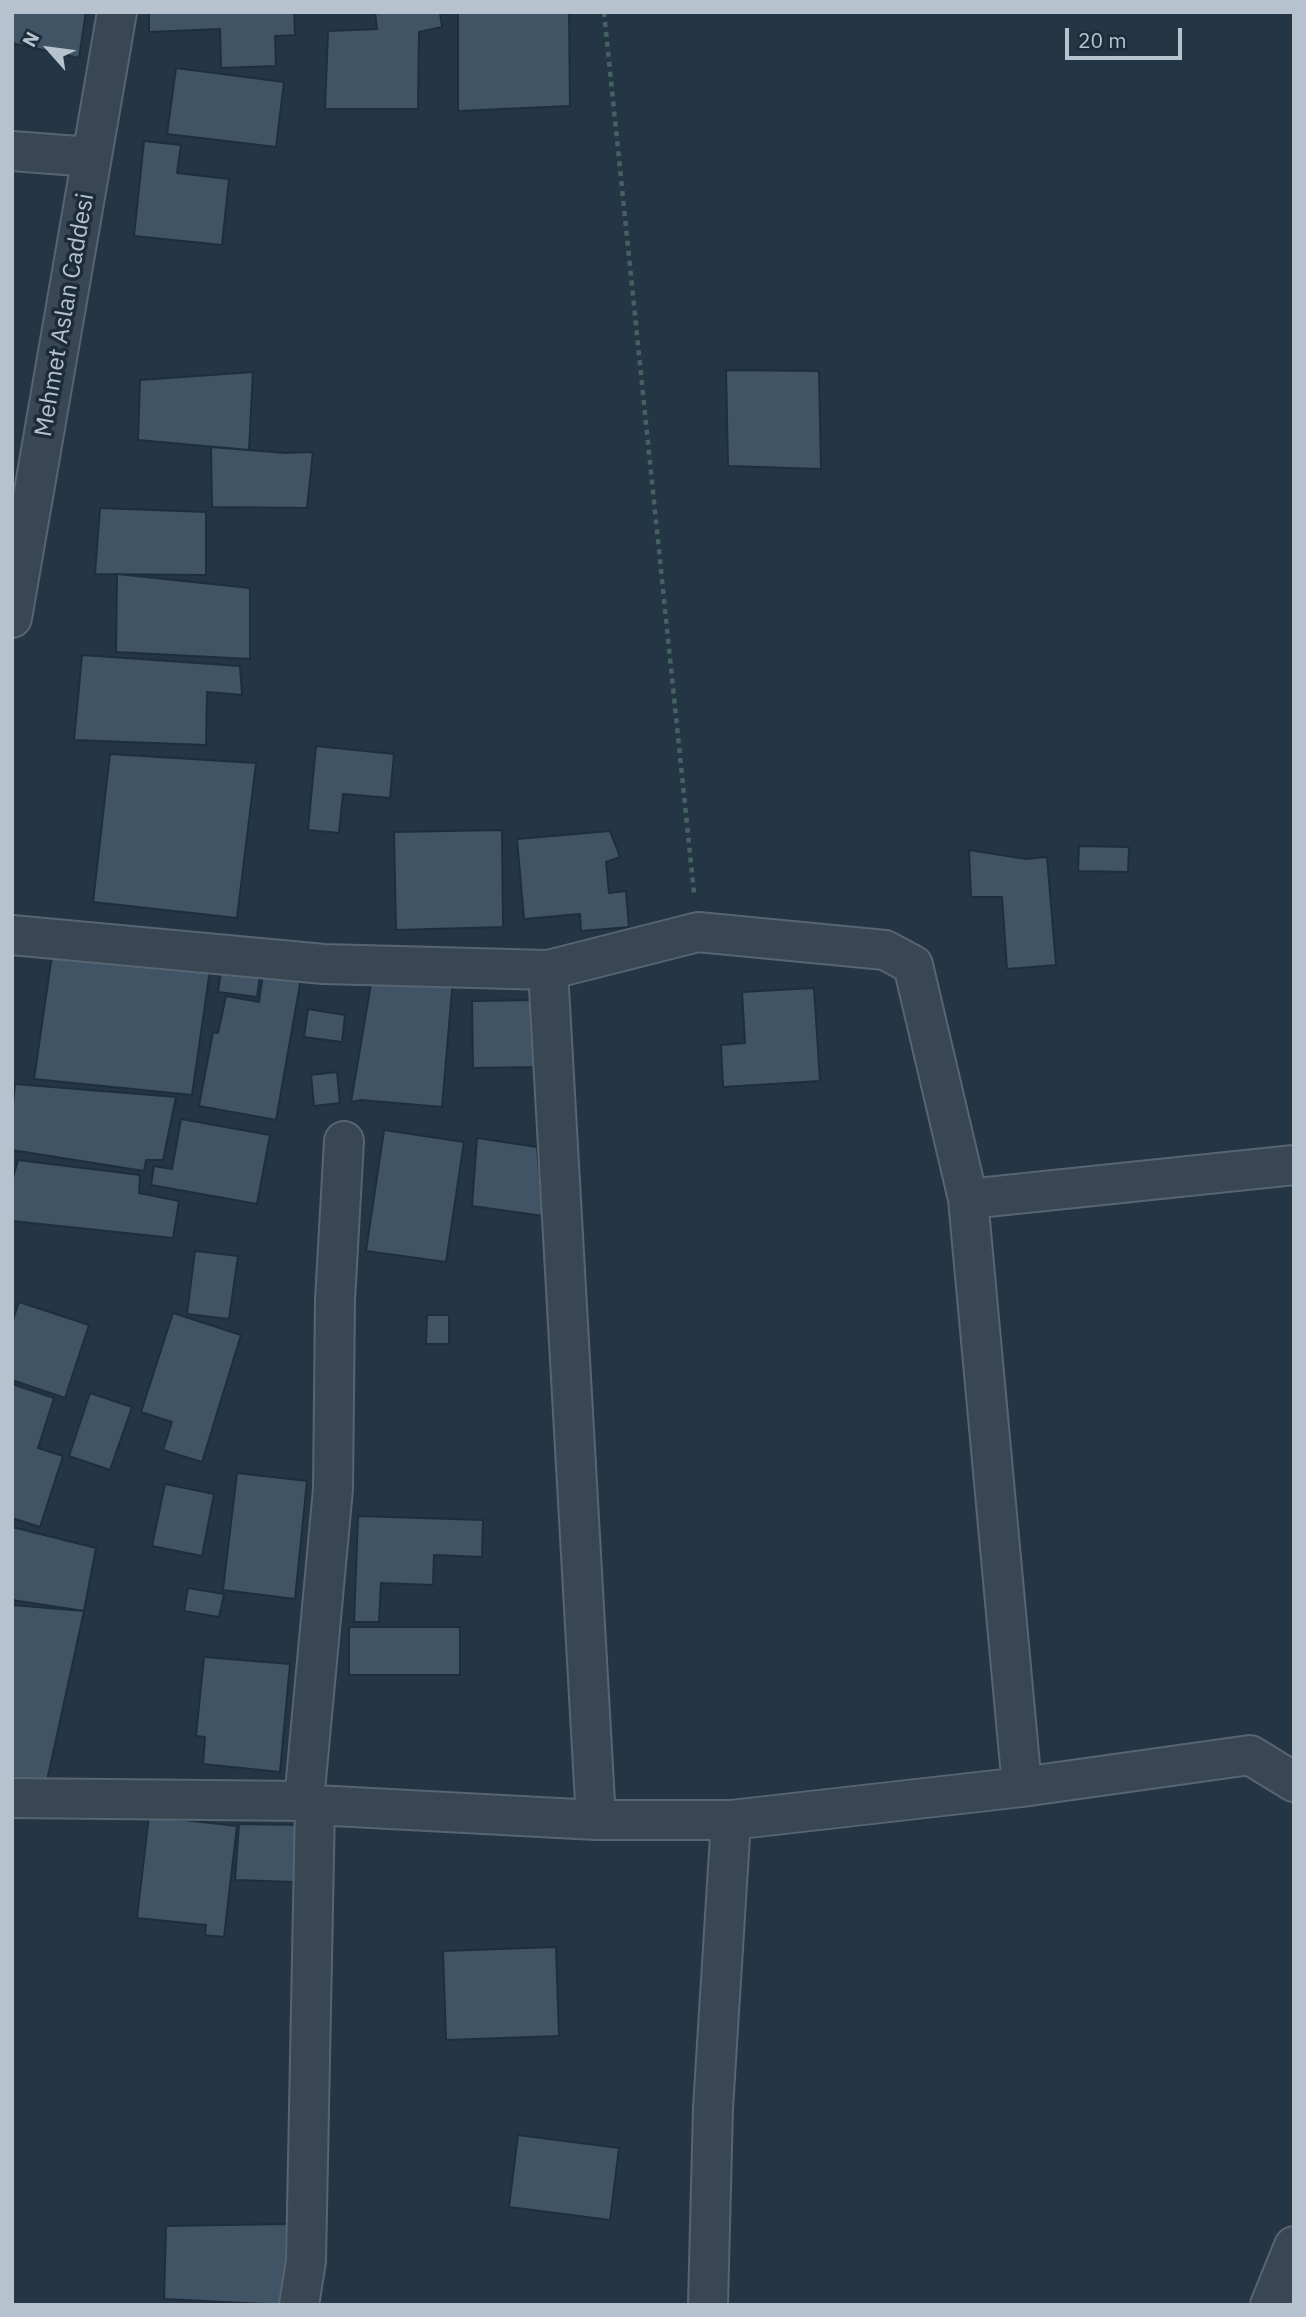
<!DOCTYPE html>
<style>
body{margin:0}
#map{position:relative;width:1306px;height:2317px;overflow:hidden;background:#243545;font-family:"IBM Plex Sans",sans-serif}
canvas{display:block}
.frame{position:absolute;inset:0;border:14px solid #b6c2ce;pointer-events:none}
.north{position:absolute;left:14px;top:14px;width:70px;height:70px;-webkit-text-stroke:5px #1d2c3a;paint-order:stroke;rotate:298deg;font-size:19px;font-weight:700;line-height:28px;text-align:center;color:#b6c2ce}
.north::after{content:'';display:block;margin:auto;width:24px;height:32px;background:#b6c2ce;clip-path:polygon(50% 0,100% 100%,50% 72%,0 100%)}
.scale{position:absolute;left:1065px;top:28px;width:117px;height:32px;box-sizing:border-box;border:4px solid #b6c2ce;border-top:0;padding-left:9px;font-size:21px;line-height:24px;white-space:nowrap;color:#b6c2ce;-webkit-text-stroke:5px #1d2c3a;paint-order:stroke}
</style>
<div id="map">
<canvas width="1306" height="2317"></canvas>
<div class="frame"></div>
<div class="north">N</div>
<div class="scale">20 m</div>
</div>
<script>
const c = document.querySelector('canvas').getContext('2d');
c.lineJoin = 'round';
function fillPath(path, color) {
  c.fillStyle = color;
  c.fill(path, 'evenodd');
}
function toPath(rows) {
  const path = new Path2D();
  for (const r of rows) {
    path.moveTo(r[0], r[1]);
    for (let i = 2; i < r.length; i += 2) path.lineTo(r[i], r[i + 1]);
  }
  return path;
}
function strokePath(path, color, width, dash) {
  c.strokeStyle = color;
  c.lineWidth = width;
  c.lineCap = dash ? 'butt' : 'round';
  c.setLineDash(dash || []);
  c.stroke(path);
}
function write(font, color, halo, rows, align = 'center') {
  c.font = font + ' "IBM Plex Sans",sans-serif';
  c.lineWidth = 7;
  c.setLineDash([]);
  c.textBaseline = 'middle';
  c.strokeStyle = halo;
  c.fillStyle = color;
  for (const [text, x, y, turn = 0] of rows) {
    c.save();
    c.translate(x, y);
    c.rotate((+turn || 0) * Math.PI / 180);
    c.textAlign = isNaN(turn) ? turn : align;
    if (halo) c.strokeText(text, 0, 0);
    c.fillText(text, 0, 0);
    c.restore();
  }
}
const building = toPath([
 [12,12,86,12,79,58,12,43,12,12],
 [149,12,294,12,295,35,275,36,276,66,221,68,220,29,149,32,149,12],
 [375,12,440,12,442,27,419,32,418,109,325,109,328,31,377,29,375,12],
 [569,12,570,106,458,111,458,13,569,12],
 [176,68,284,82,276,147,167,134,176,68],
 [144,141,181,145,177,173,229,179,222,245,134,236,144,141],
 [726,370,819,371,821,469,728,466,726,370],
 [253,372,249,450,138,440,140,380,253,372],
 [211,447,286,453,313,452,307,508,212,507,211,447],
 [100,508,206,512,206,575,95,574,100,508],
 [117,574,250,588,250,659,116,652,117,574],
 [82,655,240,666,242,695,207,692,206,745,74,740,82,655],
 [316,746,394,754,390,798,343,794,339,833,308,830,316,746],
 [110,754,256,763,237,918,93,902,110,754],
 [502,830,503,927,396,930,394,832,502,830],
 [610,831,620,857,606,862,609,893,626,891,629,927,581,931,580,914,524,919,517,839,610,831],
 [1079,846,1129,847,1128,872,1078,871,1079,846],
 [969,850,1026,859,1047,857,1056,965,1007,969,1002,897,971,897,969,850],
 [52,955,210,970,192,1095,34,1079,52,955],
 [222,964,261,969,257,997,218,992,222,964],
 [264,967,302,973,276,1120,199,1106,213,1032,218,1033,226,996,259,1002,264,967],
 [373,972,453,979,442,1107,361,1100,351,1102,373,972],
 [814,988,820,1081,723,1087,721,1045,745,1043,742,992,814,988],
 [536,1000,537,1067,473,1068,472,1001,536,1000],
 [308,1009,345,1015,342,1042,304,1037,308,1009],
 [337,1072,340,1103,314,1106,311,1075,337,1072],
 [15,1084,176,1097,163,1160,146,1160,144,1171,12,1150,12,1113,15,1084],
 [181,1119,270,1135,257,1204,151,1185,154,1166,172,1169,181,1119],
 [384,1130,464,1142,446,1262,366,1251,384,1130],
 [477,1138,537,1147,543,1216,472,1206,477,1138],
 [18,1160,140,1175,139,1193,179,1201,173,1238,12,1221,12,1181,18,1160],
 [195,1251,238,1256,229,1319,187,1314,195,1251],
 [19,1302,89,1325,65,1398,12,1380,12,1323,19,1302],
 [173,1313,241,1335,202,1462,163,1450,172,1422,141,1412,173,1313],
 [427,1315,449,1315,449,1344,426,1344,427,1315],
 [12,1384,54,1398,38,1448,63,1456,40,1527,12,1518,12,1384],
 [90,1393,132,1407,110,1470,69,1456,90,1393],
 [237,1473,307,1481,295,1599,223,1590,237,1473],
 [165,1484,214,1494,202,1556,152,1546,165,1484],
 [358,1516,483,1520,482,1557,434,1555,433,1585,381,1583,379,1622,354,1622,358,1516],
 [12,1527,96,1548,84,1611,12,1600,12,1527],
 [188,1588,224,1594,219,1617,184,1611,188,1588],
 [12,1605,84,1611,45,1790,12,1786,12,1605],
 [349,1627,460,1627,460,1675,349,1675,349,1627],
 [204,1657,290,1664,280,1772,203,1764,205,1737,196,1736,204,1657],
 [149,1816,237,1826,224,1937,205,1935,206,1925,137,1918,149,1816],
 [239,1824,301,1825,294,1882,235,1880,239,1824],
 [556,1947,559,2036,446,2040,443,1951,556,1947],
 [518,2135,619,2148,610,2220,509,2207,518,2135],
 [287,2224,286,2305,164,2299,166,2226,287,2224]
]);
fillPath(building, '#405465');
strokePath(building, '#1f2e3c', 2);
const minor = toPath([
 [12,151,91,157],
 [12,618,117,12],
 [12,935,324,964,548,970,698,932,885,950,913,965,968,1199,1022,1787],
 [548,970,596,1820],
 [968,1199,1294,1165],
 [12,1798,304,1801,315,1805,596,1820,731,1820,1022,1787,1250,1755,1294,1782],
 [304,1801,333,1489,335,1300,344,1141],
 [299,2305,306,2261,315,1805],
 [708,2305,713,2108,731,1820],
 [1270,2305,1294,2246]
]);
strokePath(minor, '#576572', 42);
strokePath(toPath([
 [604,12,694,893]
]), '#456262', 4.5, [5, 5]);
strokePath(minor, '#394755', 38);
write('24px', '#b6c2ce', '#1d2c3a', [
 ["Mehmet Aslan Caddesi",65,315,-80]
]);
</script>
